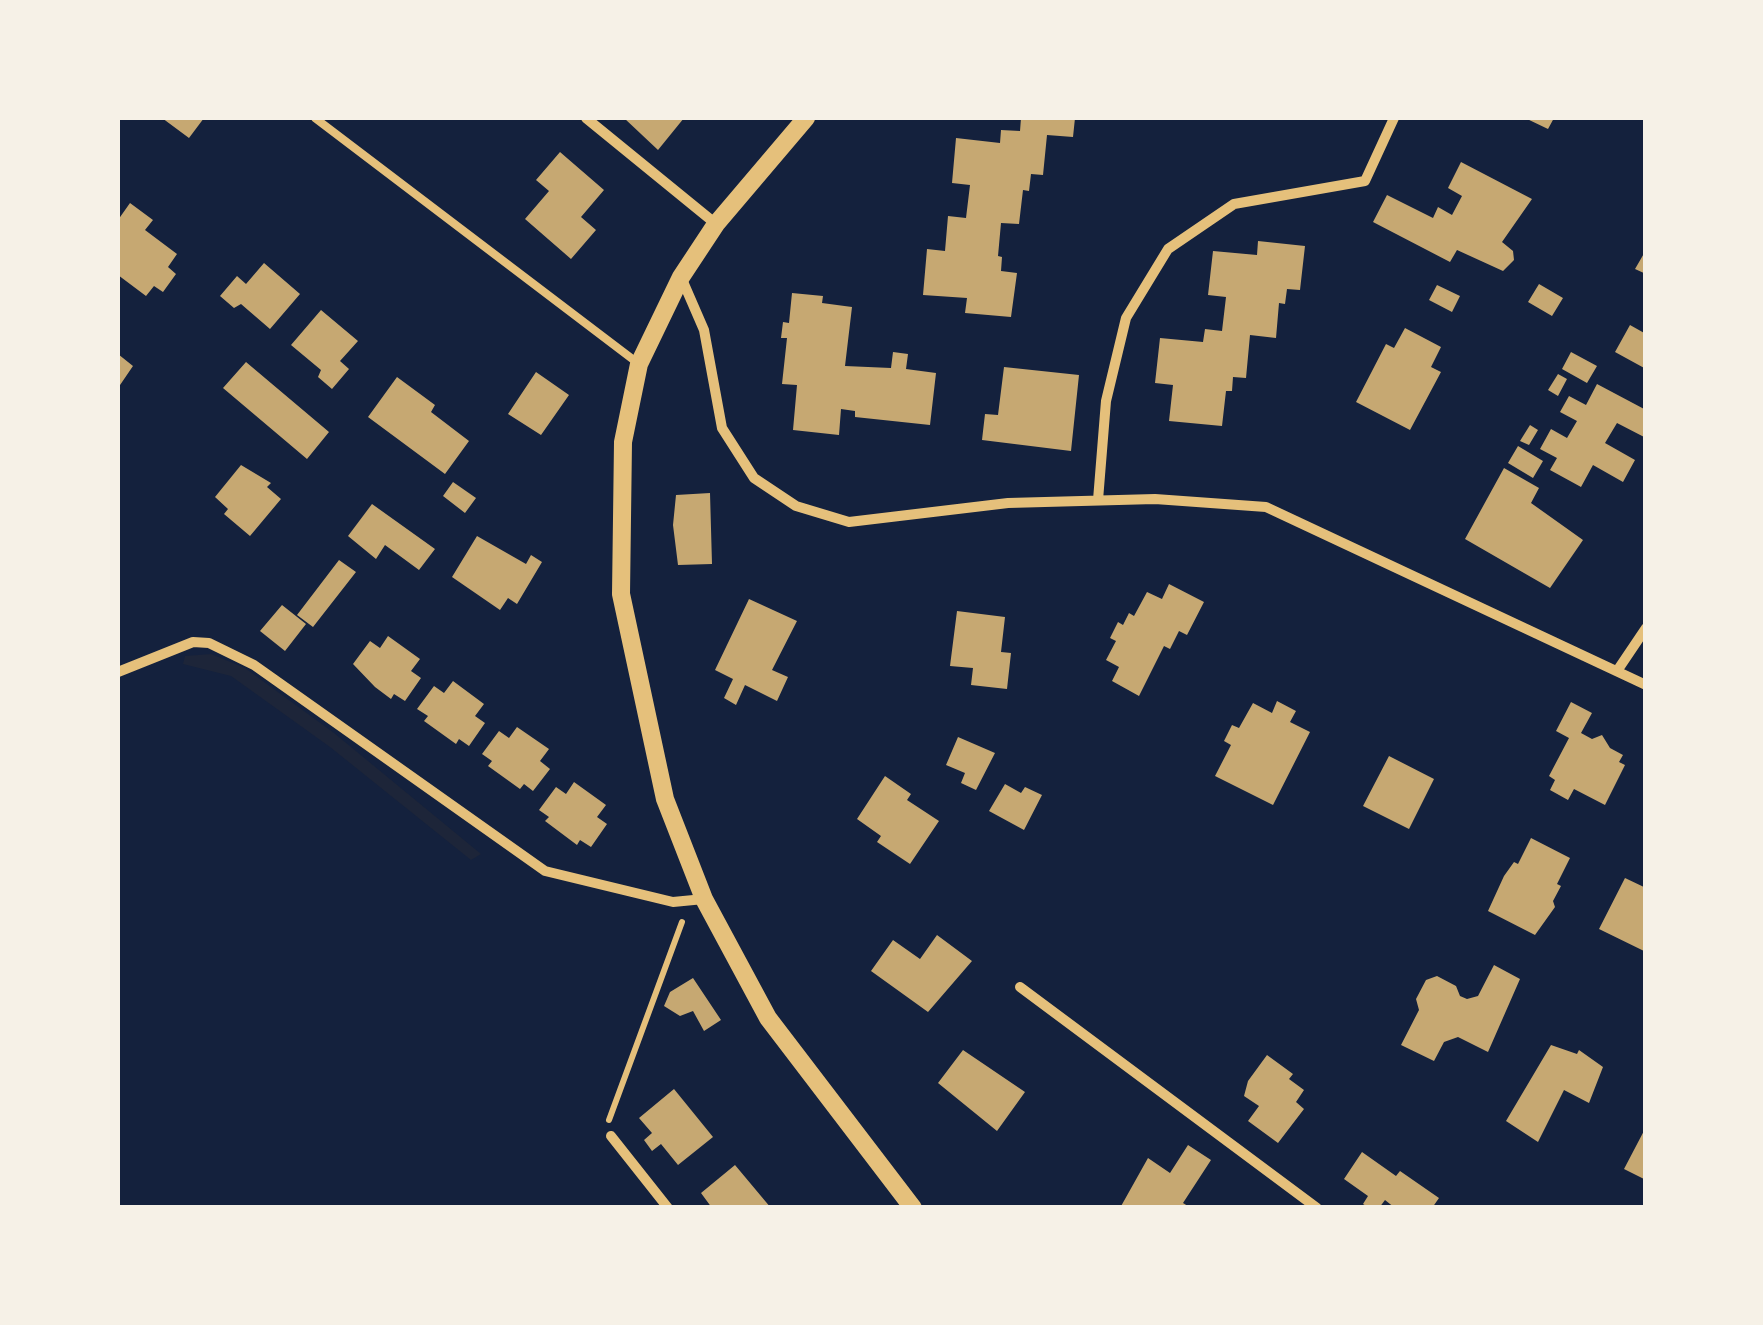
<!DOCTYPE html>
<style>
body{margin:0}
#map{position:relative;width:1763px;height:1325px;overflow:hidden;background:#14213d;font-family:Rubik,sans-serif}
canvas{display:block}
.frame{position:absolute;inset:0;border:120px solid #f6f1e7;pointer-events:none}
</style>
<div id="map">
<canvas width="1763" height="1325"></canvas>
<div class="frame"></div>
</div>
<script>
const c = document.querySelector('canvas').getContext('2d');
c.lineJoin = 'round';
function fillPath(path, color) {
  c.fillStyle = color;
  c.fill(path, 'evenodd');
}
function toPath(rows) {
  const path = new Path2D();
  for (const r of rows) {
    path.moveTo(r[0], r[1]);
    for (let i = 2; i < r.length; i += 2) path.lineTo(r[i], r[i + 1]);
  }
  return path;
}
function strokePath(path, color, width, dash) {
  c.strokeStyle = color;
  c.lineWidth = width;
  c.lineCap = dash ? 'butt' : 'round';
  c.setLineDash(dash || []);
  c.stroke(path);
}
fillPath(toPath([
 [211,654,245,668,334,733,481,854,471,860,330,747,231,676,183,664,185,656]
]), '#1d2539');
fillPath(toPath([
 [162,118,204,118,189,138],
 [624,118,684,118,658,150],
 [1021,118,1075,118,1073,137,1047,135,1043,175,1031,174,1029,191,1023,190,1019,224,1001,223,998,256,1002,257,1001,271,1017,273,1011,317,965,313,967,298,923,295,927,249,945,251,948,216,966,218,970,185,952,183,956,138,1000,143,1001,130,1020,131],
 [1525,118,1554,118,1548,129],
 [560,152,604,190,581,217,596,230,571,259,525,219,549,191,536,180],
 [1461,162,1532,199,1502,242,1513,251,1514,260,1503,271,1457,250,1450,262,1373,222,1387,195,1433,218,1438,207,1452,215,1462,196,1448,188],
 [130,203,153,220,145,230,177,254,168,267,176,274,163,292,154,286,146,296,118,275,118,220],
 [1258,241,1305,246,1300,290,1287,289,1285,304,1279,303,1276,338,1250,335,1246,378,1233,377,1232,391,1226,391,1222,426,1169,421,1173,385,1155,383,1160,338,1203,342,1205,329,1222,331,1226,297,1208,295,1213,251,1257,255],
 [1646,250,1646,274,1635,269],
 [264,263,300,294,270,329,241,304,234,308,220,296,237,276,246,284],
 [1539,284,1563,298,1552,316,1528,302],
 [1437,285,1460,296,1452,312,1429,300],
 [792,293,823,296,822,303,852,307,845,366,891,368,893,352,908,354,906,369,936,373,930,425,855,417,855,411,841,409,839,435,793,430,797,385,782,384,787,338,781,338,783,322,789,323],
 [321,310,358,341,340,361,349,369,332,389,318,377,321,370,291,345],
 [1630,325,1646,334,1646,369,1615,352],
 [1405,328,1441,347,1431,367,1441,372,1410,430,1356,402,1386,344,1394,348],
 [1571,352,1597,366,1587,383,1562,369],
 [118,354,133,366,118,388],
 [246,362,329,432,307,459,223,388],
 [1004,367,1079,375,1071,451,982,440,985,414,998,415],
 [536,372,569,395,541,435,508,414],
 [1558,374,1567,379,1558,396,1548,390],
 [397,377,435,405,431,412,469,441,445,474,368,417],
 [1597,384,1646,410,1646,438,1617,423,1605,443,1635,460,1623,482,1593,465,1581,487,1550,470,1557,458,1540,449,1551,429,1567,438,1577,421,1560,412,1569,396,1586,405],
 [1530,425,1538,430,1529,445,1520,441],
 [1518,446,1543,461,1533,478,1508,463],
 [241,465,271,483,267,487,281,499,250,536,224,514,228,509,215,497],
 [1504,468,1539,488,1531,503,1583,540,1550,588,1465,539],
 [453,482,476,498,465,513,443,496],
 [710,493,712,564,678,565,673,525,676,495],
 [372,504,435,549,419,570,385,545,376,559,348,536],
 [477,536,526,564,531,555,542,562,517,604,508,598,500,610,452,577],
 [339,560,356,572,313,627,297,615],
 [1169,584,1204,602,1187,635,1179,631,1170,649,1164,646,1139,696,1112,681,1119,667,1106,660,1116,641,1110,638,1118,622,1123,625,1129,613,1134,616,1147,592,1162,599],
 [749,599,797,621,772,670,788,677,777,701,745,685,736,705,724,698,733,679,715,670],
 [282,605,306,624,285,651,260,631],
 [957,611,1005,617,1001,652,1011,653,1007,689,971,685,973,668,950,666],
 [388,636,420,659,411,671,421,678,405,701,394,694,391,699,375,687,353,664,370,641,380,648],
 [453,681,484,704,475,716,485,723,469,746,459,739,456,744,424,721,428,716,417,709,434,686,444,693],
 [1277,701,1296,711,1290,722,1310,732,1273,805,1215,776,1231,745,1224,741,1232,725,1239,728,1253,703,1272,713],
 [1571,702,1592,713,1581,733,1592,739,1602,735,1610,748,1623,755,1619,762,1625,765,1605,805,1574,789,1568,800,1550,790,1555,780,1549,776,1569,738,1556,731],
 [517,727,549,749,540,761,550,769,533,791,524,784,520,789,488,766,492,761,482,754,499,731,509,738],
 [958,737,995,753,976,790,961,783,965,773,946,765],
 [1389,756,1434,779,1409,829,1363,806],
 [885,776,911,794,907,800,939,821,910,864,877,842,881,836,857,819],
 [574,782,606,805,597,817,607,824,591,847,580,840,577,845,545,821,549,817,539,810,556,787,566,794],
 [1005,784,1021,793,1025,787,1042,795,1024,830,989,811],
 [1531,838,1570,858,1557,884,1561,886,1553,901,1555,907,1535,935,1488,911,1504,876,1514,862,1518,864],
 [1625,878,1646,888,1644,951,1599,929],
 [937,935,972,961,928,1012,871,971,893,940,920,959],
 [1494,965,1520,979,1488,1052,1458,1037,1444,1042,1434,1061,1401,1045,1419,1010,1416,999,1426,980,1437,976,1456,986,1460,996,1467,999,1478,996],
 [693,978,721,1020,704,1031,693,1011,680,1016,664,1006,670,992],
 [1551,1045,1577,1054,1579,1050,1603,1067,1589,1103,1564,1090,1538,1142,1506,1121],
 [963,1050,1025,1092,997,1131,938,1083],
 [1267,1055,1293,1074,1289,1079,1304,1090,1296,1102,1304,1109,1278,1143,1248,1121,1259,1106,1244,1096,1248,1081],
 [674,1089,713,1137,678,1165,661,1144,652,1151,644,1140,652,1133,639,1118],
 [1646,1127,1646,1180,1624,1169],
 [1188,1145,1211,1160,1183,1203,1191,1208,1120,1208,1148,1158,1170,1173],
 [1362,1152,1396,1176,1400,1171,1439,1198,1432,1208,1395,1208,1385,1200,1379,1208,1369,1208,1363,1204,1368,1196,1344,1179],
 [735,1165,771,1208,712,1208,701,1193]
]), '#c6a872');
strokePath(toPath([
 [609,1120,682,922]
]), '#e5c07b', 6);
strokePath(toPath([
 [315,118,639,364]
]), '#e5c07b', 8);
strokePath(toPath([
 [586,118,716,224],
 [681,277,704,330,722,428,754,478,796,506,849,522,1008,503,1155,499,1266,507,1646,685],
 [1098,500,1106,401,1126,318,1168,249,1234,204,1365,181,1394,118],
 [1617,671,1646,628],
 [118,672,193,642,209,643,254,665,545,871,673,902,704,899],
 [1020,987,1317,1208],
 [611,1136,668,1208]
]), '#e5c07b', 10);
strokePath(toPath([
 [806,118,716,224,681,277,639,364,623,442,621,594,665,799,704,899,768,1018,913,1208]
]), '#e5c07b', 18);
</script>
